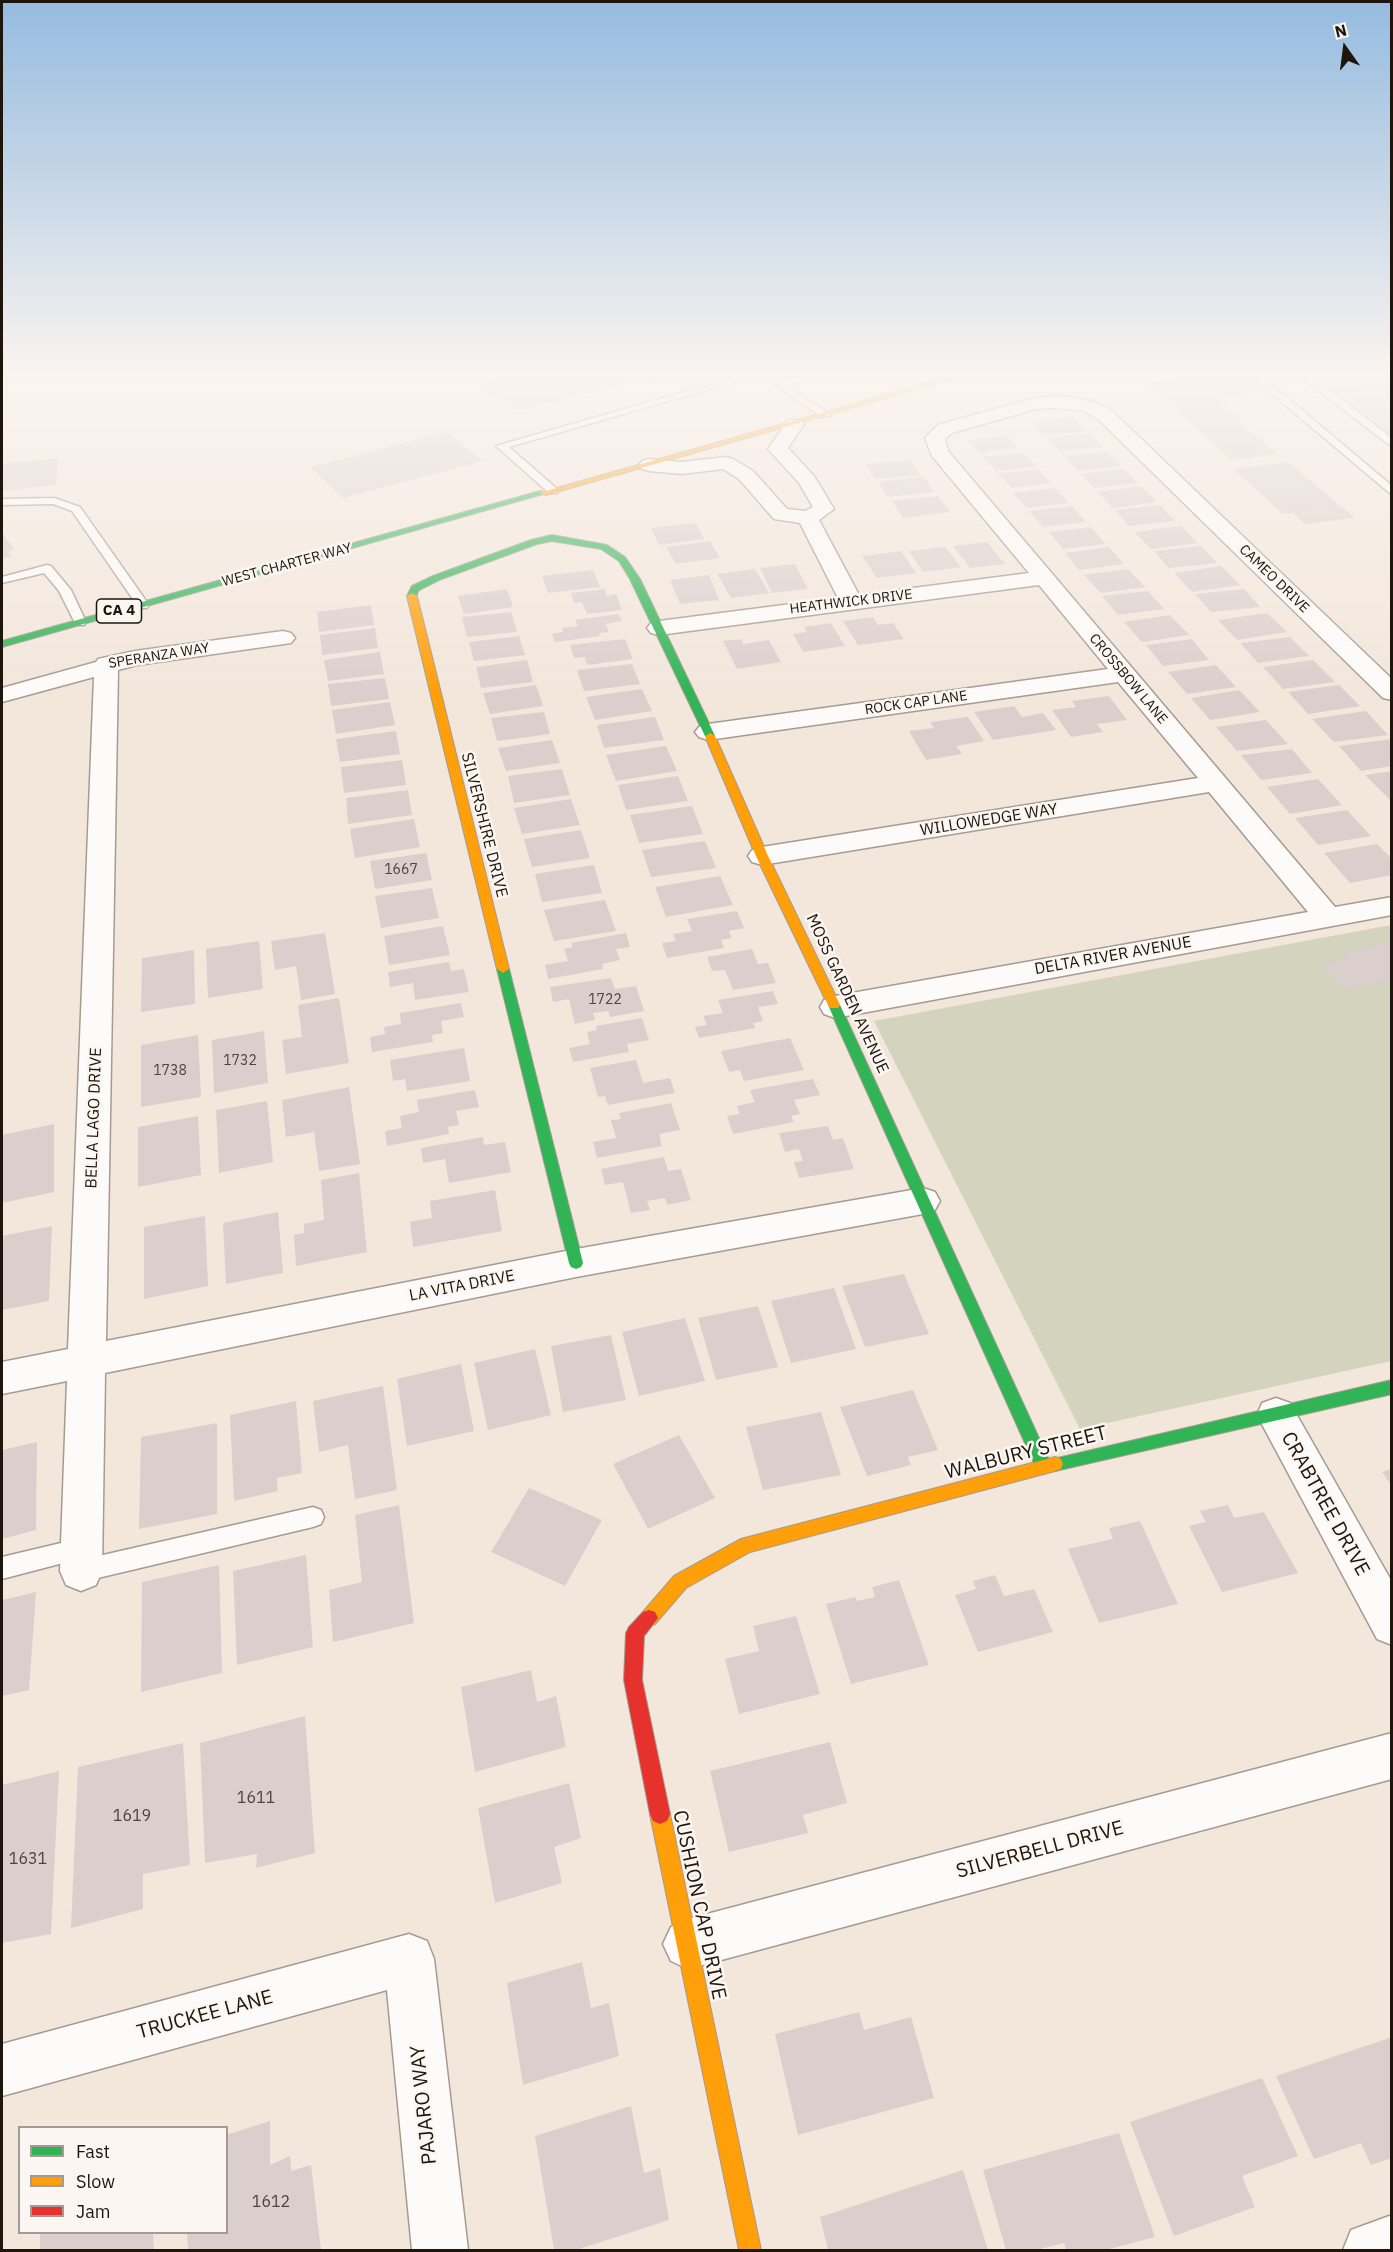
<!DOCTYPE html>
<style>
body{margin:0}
#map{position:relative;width:1393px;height:2252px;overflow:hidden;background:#f3e7dc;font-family:"IBM Plex Sans",sans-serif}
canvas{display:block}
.frame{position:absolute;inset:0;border:3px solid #1e150c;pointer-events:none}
.legend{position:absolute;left:18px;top:2126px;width:210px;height:108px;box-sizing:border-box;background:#fcf6f2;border:2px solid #a39c96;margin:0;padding:8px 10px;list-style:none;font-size:18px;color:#1e150c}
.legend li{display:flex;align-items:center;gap:12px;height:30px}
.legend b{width:30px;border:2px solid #a39c96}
.north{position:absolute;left:1315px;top:18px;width:60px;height:60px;-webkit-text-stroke:4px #fcf6f2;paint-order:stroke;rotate:346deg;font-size:16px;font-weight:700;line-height:24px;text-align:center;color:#1e150c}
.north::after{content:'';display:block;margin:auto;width:21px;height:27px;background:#1e150c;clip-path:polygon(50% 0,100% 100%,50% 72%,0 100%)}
</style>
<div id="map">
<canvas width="1393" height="2252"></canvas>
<div class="frame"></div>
<ul class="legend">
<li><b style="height:8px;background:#30b455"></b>Fast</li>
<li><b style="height:8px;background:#ff9f0a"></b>Slow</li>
<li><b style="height:8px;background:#e5322d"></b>Jam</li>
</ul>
<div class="north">N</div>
</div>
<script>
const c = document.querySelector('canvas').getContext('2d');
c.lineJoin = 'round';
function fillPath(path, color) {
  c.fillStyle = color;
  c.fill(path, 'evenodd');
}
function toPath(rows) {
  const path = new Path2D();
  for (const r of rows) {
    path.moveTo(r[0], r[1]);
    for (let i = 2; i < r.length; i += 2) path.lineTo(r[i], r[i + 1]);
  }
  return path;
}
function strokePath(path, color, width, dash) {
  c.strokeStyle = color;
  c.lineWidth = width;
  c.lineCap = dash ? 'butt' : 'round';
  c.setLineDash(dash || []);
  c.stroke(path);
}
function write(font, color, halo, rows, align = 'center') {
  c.font = font + ' "IBM Plex Sans",sans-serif';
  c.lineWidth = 5;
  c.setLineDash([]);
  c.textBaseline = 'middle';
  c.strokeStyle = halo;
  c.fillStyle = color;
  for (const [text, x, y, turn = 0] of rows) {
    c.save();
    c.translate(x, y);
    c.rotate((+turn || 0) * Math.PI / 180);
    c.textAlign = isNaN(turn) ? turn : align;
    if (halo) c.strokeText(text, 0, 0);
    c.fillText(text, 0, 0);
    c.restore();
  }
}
fillPath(toPath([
 [1391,925,1391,1361,1080,1429,874,1021]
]), '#d4d3bd');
fillPath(toPath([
 [500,378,668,378,668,379,646,385,639,380,517,411,478,384],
 [1183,378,1249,378,1269,394,1221,399,1228,405,1221,406,1232,415,1239,414,1243,417,1235,418,1277,454,1231,460,1146,382],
 [1378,384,1392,394,1392,435,1333,389],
 [1072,417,1086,431,1044,436,1031,422],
 [447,432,483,461,343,498,310,467],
 [1090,433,1102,447,1059,451,1047,438],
 [1007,435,1019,448,979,453,967,440],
 [1023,452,1036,466,996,471,983,457],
 [1107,452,1121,466,1078,471,1064,456],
 [58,458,56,485,2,491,2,464],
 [910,460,920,475,875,479,865,464],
 [1289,462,1341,507,1312,511,1343,507,1355,518,1305,524,1293,513,1283,514,1233,469],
 [1038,469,1051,483,1012,488,998,474],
 [1124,469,1138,483,1094,488,1081,474],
 [924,477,934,492,888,497,878,482],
 [1141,486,1157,502,1113,508,1097,492],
 [1055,488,1069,503,1027,508,1013,493],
 [938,496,950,512,903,518,892,501],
 [1160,505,1175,521,1129,526,1115,510],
 [1072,506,1086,522,1043,527,1029,511],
 [696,523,704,539,659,545,651,528],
 [1181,526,1198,543,1151,549,1134,532],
 [1091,527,1106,544,1063,549,1049,532],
 [2,532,14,550,8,552,11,556,2,559],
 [710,541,720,558,676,564,666,547],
 [987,542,1005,564,970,568,953,546],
 [1201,546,1217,563,1169,568,1154,551],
 [945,547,961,567,923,572,909,551],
 [1109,547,1124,564,1079,570,1065,553],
 [901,551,916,573,877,578,862,556],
 [795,564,808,589,772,593,760,568],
 [1221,566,1240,585,1192,592,1174,573],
 [755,569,769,593,731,598,717,574],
 [1128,569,1145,587,1101,593,1084,575],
 [593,570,600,587,548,593,542,576],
 [709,575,719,600,680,604,670,580],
 [507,589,513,607,464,614,458,596],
 [605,589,607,596,616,594,622,610,587,614,582,602,574,603,571,593],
 [1244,589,1260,607,1211,612,1195,594],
 [1148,591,1164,609,1118,615,1102,596],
 [371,605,374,625,319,632,317,612],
 [511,612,517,632,467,637,462,617],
 [1267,613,1287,632,1237,640,1218,620],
 [619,614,622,621,606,624,609,632,599,633,600,636,555,642,552,634,563,632,562,628,578,626,575,620],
 [1170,615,1189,635,1142,642,1124,622],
 [873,617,878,625,893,623,904,639,858,645,843,621],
 [831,623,845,646,803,652,793,634,807,632,804,627],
 [375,628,378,648,322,655,320,635],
 [519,636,525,655,474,661,469,642],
 [1290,637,1309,656,1258,663,1240,643],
 [625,639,633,659,587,665,585,657,574,658,570,645],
 [741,639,743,644,769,640,781,662,737,669,723,641],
 [1192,639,1209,660,1163,666,1146,645],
 [380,652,384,674,328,681,324,660],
 [527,660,533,682,481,688,476,667],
 [1313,660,1335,682,1283,689,1263,667],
 [632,664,640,684,584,691,577,670],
 [1216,665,1236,687,1187,694,1168,672],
 [385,678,389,699,331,706,328,684],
 [536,685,543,706,490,714,483,693],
 [1339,685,1360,706,1308,714,1288,692],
 [642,689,652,711,595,720,586,697],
 [1239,690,1260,712,1210,720,1191,698],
 [1109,696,1127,720,1097,724,1103,732,1071,737,1052,710,1076,707,1072,701],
 [390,702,395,725,336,734,332,710],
 [1014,706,1022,717,1043,713,1056,730,993,740,974,712],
 [1366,711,1388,735,1334,742,1312,719],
 [544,712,550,734,497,741,491,718],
 [655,717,664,740,604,748,597,725],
 [968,717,984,741,956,746,962,754,926,760,909,731,934,728,930,722],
 [1266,720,1288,744,1237,751,1216,727],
 [396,731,400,754,340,762,336,739],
 [1392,739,1392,766,1361,771,1339,746],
 [552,740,560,763,506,771,498,748],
 [666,746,677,771,616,781,606,755],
 [1292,749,1312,773,1261,780,1241,755],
 [402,760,406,785,344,793,341,767],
 [562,769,570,795,514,803,508,776],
 [1392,771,1392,802,1365,775],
 [678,776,688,801,626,810,618,785],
 [1318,779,1342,805,1290,814,1267,787],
 [408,790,412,815,348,824,346,798],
 [571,799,580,825,522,834,514,808],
 [692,806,703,834,639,843,630,815],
 [1347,810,1371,836,1318,845,1295,818],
 [414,819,420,847,355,858,350,829],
 [581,830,590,858,532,867,524,839],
 [705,841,716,868,651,877,642,850],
 [1377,844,1392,859,1392,875,1350,883,1324,853],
 [426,853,432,880,375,889,370,861],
 [594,865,602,893,542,902,535,874],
 [720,876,733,905,666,917,655,887],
 [432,888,439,918,381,928,375,896],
 [605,900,616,931,554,941,544,910],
 [737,911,744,928,729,931,732,938,721,940,724,948,667,958,662,943,676,941,673,934,692,931,687,919],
 [443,926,450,955,389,965,384,936],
 [325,933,335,994,301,1000,296,966,275,970,271,941],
 [626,933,630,947,616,949,620,960,602,964,603,969,548,979,545,965,568,961,564,949,573,947,571,943],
 [259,941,263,989,208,998,206,949],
 [1389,943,1392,946,1392,980,1345,990,1323,964,1348,959,1343,953],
 [752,949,758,964,768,963,776,983,733,990,725,970,712,971,707,957],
 [194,950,195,1004,141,1012,142,958],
 [449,962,451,971,464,969,469,992,415,1000,413,983,390,987,388,972],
 [611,978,615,989,636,986,644,1011,610,1017,608,1011,593,1013,595,1020,575,1024,569,999,553,1002,550,987],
 [773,991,778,1004,758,1007,763,1021,753,1023,755,1028,699,1038,695,1027,707,1025,703,1016,723,1013,718,1000],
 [339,998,349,1063,286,1074,282,1040,302,1037,298,1005],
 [461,1003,464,1017,441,1021,443,1033,432,1035,433,1042,372,1052,370,1037,385,1034,384,1027,401,1024,400,1013],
 [642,1018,649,1040,627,1044,629,1052,573,1062,569,1048,590,1044,587,1032,597,1030,596,1026],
 [264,1031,268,1083,214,1093,212,1040],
 [198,1035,201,1097,141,1107,141,1045],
 [790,1038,804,1070,744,1081,740,1070,729,1072,721,1051],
 [464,1048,470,1081,407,1091,405,1079,393,1081,390,1060],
 [636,1060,643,1083,670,1078,675,1093,608,1105,605,1096,598,1097,590,1068],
 [813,1079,820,1095,794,1100,800,1114,791,1116,794,1122,733,1134,727,1116,740,1114,737,1106,755,1102,750,1090],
 [349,1087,360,1164,319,1171,314,1132,286,1137,282,1100],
 [475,1090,479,1107,456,1111,459,1125,448,1127,449,1134,387,1146,385,1131,402,1128,400,1116,419,1112,417,1100],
 [267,1101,273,1162,219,1173,216,1110],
 [671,1103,680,1130,659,1134,662,1146,597,1158,593,1142,616,1138,611,1120,621,1119,619,1113],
 [198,1116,201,1175,138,1187,138,1127],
 [54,1124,54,1192,2,1203,2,1135],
 [828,1126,833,1140,843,1138,854,1169,799,1178,794,1162,803,1161,799,1149,785,1152,779,1133],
 [483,1137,484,1145,505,1142,511,1172,449,1183,445,1159,423,1163,421,1148],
 [664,1157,668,1171,681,1169,691,1200,667,1205,665,1198,647,1201,650,1210,631,1213,623,1182,605,1185,601,1169],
 [359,1173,367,1252,296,1266,294,1235,304,1233,304,1224,324,1220,321,1180],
 [495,1190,502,1231,413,1247,410,1222,432,1218,430,1201],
 [278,1212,283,1273,226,1284,223,1223],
 [205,1216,208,1286,144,1299,144,1227],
 [52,1226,49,1301,2,1310,2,1236],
 [904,1274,929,1334,865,1347,842,1286],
 [834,1288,856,1349,791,1363,771,1301],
 [758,1306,778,1367,716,1380,698,1318],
 [685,1318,705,1381,639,1396,622,1332],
 [611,1335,626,1400,563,1412,551,1346],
 [535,1349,551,1415,488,1430,474,1363],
 [461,1364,474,1431,407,1446,397,1379],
 [383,1386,397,1490,355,1499,348,1445,319,1452,313,1401],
 [913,1390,938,1450,908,1457,911,1465,867,1476,840,1407],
 [296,1401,302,1473,277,1478,278,1491,234,1501,230,1415],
 [821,1412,841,1475,763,1490,746,1427],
 [217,1423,217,1514,139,1529,141,1437],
 [679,1435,715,1498,648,1529,613,1464],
 [37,1442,36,1530,2,1539,2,1450],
 [1392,1469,1392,1486,1382,1472],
 [529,1488,602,1520,565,1586,491,1552],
 [399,1505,414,1623,333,1642,329,1590,362,1582,355,1515],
 [1228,1505,1234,1518,1264,1512,1298,1573,1222,1592,1189,1526,1206,1522,1200,1511],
 [1140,1521,1178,1604,1099,1623,1068,1549,1113,1539,1109,1528],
 [306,1555,313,1647,237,1665,233,1571],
 [219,1565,222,1673,141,1692,142,1582],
 [995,1575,1004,1596,1034,1589,1053,1632,978,1652,955,1595,976,1589,973,1581],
 [899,1580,929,1665,851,1684,826,1604,855,1597,857,1601,875,1597,872,1587],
 [36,1592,29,1690,2,1696,2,1600],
 [796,1616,820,1694,739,1714,725,1659,759,1651,753,1626],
 [531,1670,537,1702,556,1696,566,1747,475,1772,461,1687],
 [305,1716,315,1853,256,1868,257,1854,205,1863,200,1743],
 [830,1742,847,1803,803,1815,808,1833,729,1852,710,1771],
 [183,1743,190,1865,143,1874,143,1909,71,1928,78,1767],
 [59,1771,51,1934,2,1943,2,1785],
 [569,1783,581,1838,554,1847,562,1883,495,1903,478,1808],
 [582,1962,591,2008,609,2003,619,2056,523,2085,507,1983],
 [859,2012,864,2030,911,2017,934,2098,798,2135,775,2034],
 [1392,2037,1392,2158,1371,2165,1361,2143,1314,2159,1276,2076],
 [1262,2078,1298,2156,1242,2176,1255,2207,1174,2236,1130,2122],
 [631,2106,644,2173,660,2168,669,2220,576,2250,554,2250,535,2136],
 [270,2121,270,2165,290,2156,291,2171,311,2165,321,2250,188,2250,187,2232,226,2232,226,2135],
 [1119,2133,1155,2237,1106,2250,1066,2250,1064,2243,1036,2250,1006,2250,983,2170],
 [963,2170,988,2250,828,2250,820,2217],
 [40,2232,153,2232,154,2250,40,2250]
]), '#dbcfcd');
const lane = toPath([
 [732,378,749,378,509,447,557,489,557,493,549,493,496,446,732,378],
 [764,378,776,378,781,382,793,378,810,378,788,386,831,415,822,417,764,378],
 [1253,378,1264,378,1392,486,1392,495,1253,378],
 [1302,378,1314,378,1392,438,1392,447,1302,378],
 [1375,378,1387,378,1392,382,1392,390,1375,378],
 [54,498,80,507,149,605,147,608,139,608,72,511,53,504,2,505,2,499,54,498],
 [47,565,51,566,71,590,86,622,84,625,76,625,59,591,44,573,2,583,2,577,47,565],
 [313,1507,321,1510,324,1517,321,1524,313,1527,81,1582,73,1579,70,1571,73,1563,81,1560,313,1507],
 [82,1538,90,1542,93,1549,90,1556,2,1579,2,1557,82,1538]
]);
const street = toPath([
 [1054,396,1073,397,1097,403,1112,411,1392,679,1392,700,1383,698,1098,419,1084,411,1054,408,1036,409,952,433,945,439,948,451,1335,907,1392,897,1392,915,835,1018,824,1014,820,1007,824,1000,835,996,1308,912,1209,792,762,865,752,862,748,856,752,850,762,847,1198,778,1118,682,708,740,699,737,695,732,699,727,708,724,1108,669,1039,585,659,635,651,633,647,628,651,623,659,621,838,598,800,523,774,519,739,479,723,469,682,474,649,471,642,469,639,465,642,461,649,459,682,462,726,457,733,459,753,471,787,509,805,511,813,507,799,483,768,449,788,420,802,420,804,424,788,448,814,476,834,509,819,520,859,595,1029,573,932,456,925,438,938,425,1035,398,1054,396],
 [283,631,291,633,295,638,291,643,137,665,118,670,106,1341,576,1249,923,1188,935,1192,940,1201,935,1210,923,1214,576,1277,105,1373,102,1571,96,1585,81,1591,66,1585,60,1571,67,1381,2,1394,2,1362,68,1349,94,677,2,702,2,688,96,662,98,659,135,651,283,631],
 [1276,1398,1290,1403,1392,1582,1392,1645,1377,1639,1257,1415,1262,1403,1276,1398],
 [1392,1733,1392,1779,688,1969,671,1961,663,1944,671,1927,688,1919,1392,1733],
 [409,1934,427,1941,434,1959,468,2250,412,2250,387,1990,2,2096,2,2044,409,1934],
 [1392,2215,1392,2250,1343,2250,1351,2230,1392,2215]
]);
const fast = toPath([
 [540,491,547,493,2,647,2,641,540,491],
 [552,535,607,545,625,557,640,579,715,736,714,738,710,739,705,736,630,579,619,561,601,549,552,541,537,544,439,580,419,590,415,598,407,596,412,586,433,576,531,540,552,535],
 [503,965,509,969,583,1263,581,1267,576,1269,571,1267,569,1263,497,969,503,965],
 [834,1001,840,1005,1049,1460,1392,1380,1392,1394,1055,1471,1051,1470,1044,1474,1038,1472,828,1005,834,1001]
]);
const slow = toPath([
 [945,378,957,378,546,495,539,493,945,378],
 [412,593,417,596,509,969,503,973,497,969,407,596,412,593],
 [710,733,715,736,768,856,840,1005,838,1008,830,1008,828,1005,756,856,705,736,710,733],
 [1055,1457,1061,1459,1063,1464,1061,1469,1055,1471,750,1552,686,1588,655,1624,649,1626,643,1624,640,1618,643,1612,674,1576,741,1539,1055,1457],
 [660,1804,667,1807,670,1814,761,2250,739,2250,650,1814,653,1807,660,1804]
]);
const jam = toPath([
 [649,1610,655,1612,658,1618,644,1636,642,1680,670,1814,667,1821,660,1824,653,1821,650,1814,624,1680,626,1633,629,1627,643,1612,649,1610]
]);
strokePath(lane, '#a59b92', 3);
strokePath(street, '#a59b92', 3);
strokePath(fast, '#a59b92', 2);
strokePath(slow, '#a59b92', 2);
strokePath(jam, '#a59b92', 2);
fillPath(lane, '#fdfbfa');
fillPath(street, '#fdfbfa');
fillPath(fast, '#30b455');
fillPath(slow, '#ff9f0a');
fillPath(jam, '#e5322d');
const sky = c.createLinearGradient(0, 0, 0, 694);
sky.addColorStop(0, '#95bbe0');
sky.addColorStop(0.54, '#faf4ef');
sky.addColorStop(1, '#faf4ef00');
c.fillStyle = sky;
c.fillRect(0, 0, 1393, 694);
write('14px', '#1e150c', '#fcf6f2', [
 ["WEST CHARTER WAY",287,565,-15],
 ["CAMEO DRIVE",1274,579,44],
 ["HEATHWICK DRIVE",851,602,-7],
 ["SPERANZA WAY",159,656,-9],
 ["CROSSBOW LANE",1128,679,50],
 ["ROCK CAP LANE",916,703,-8]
]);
write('14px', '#4d443c', null, [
 ["1667",401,870],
 ["1722",605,1000],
 ["1732",240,1061],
 ["1738",170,1071]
]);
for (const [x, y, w] of [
 [119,611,45]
]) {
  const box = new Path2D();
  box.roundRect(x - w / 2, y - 12, w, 24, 4.5);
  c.fillStyle = '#fcf6f2';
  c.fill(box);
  strokePath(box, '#1e150c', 1.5);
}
write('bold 15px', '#1e150c', null, [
 ["CA 4",119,611]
]);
write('16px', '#1e150c', '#fcf6f2', [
 ["WILLOWEDGE WAY",989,820,-9],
 ["SILVERSHIRE DRIVE",484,825,76],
 ["DELTA RIVER AVENUE",1113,956,-10],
 ["MOSS GARDEN AVENUE",847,994,65],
 ["BELLA LAGO DRIVE",94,1118,-88],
 ["LA VITA DRIVE",462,1286,-11]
]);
write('16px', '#4d443c', null, [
 ["1611",256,1798],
 ["1619",132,1816],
 ["1631",28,1859],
 ["1612",271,2202]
]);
write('20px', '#1e150c', '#fcf6f2', [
 ["WALBURY STREET",1026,1453,-14],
 ["CRABTREE DRIVE",1325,1504,61],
 ["SILVERBELL DRIVE",1040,1850,-15],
 ["CUSHION CAP DRIVE",699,1905,78],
 ["TRUCKEE LANE",205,2015,-15],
 ["PAJARO WAY",424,2105,-96]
]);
</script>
